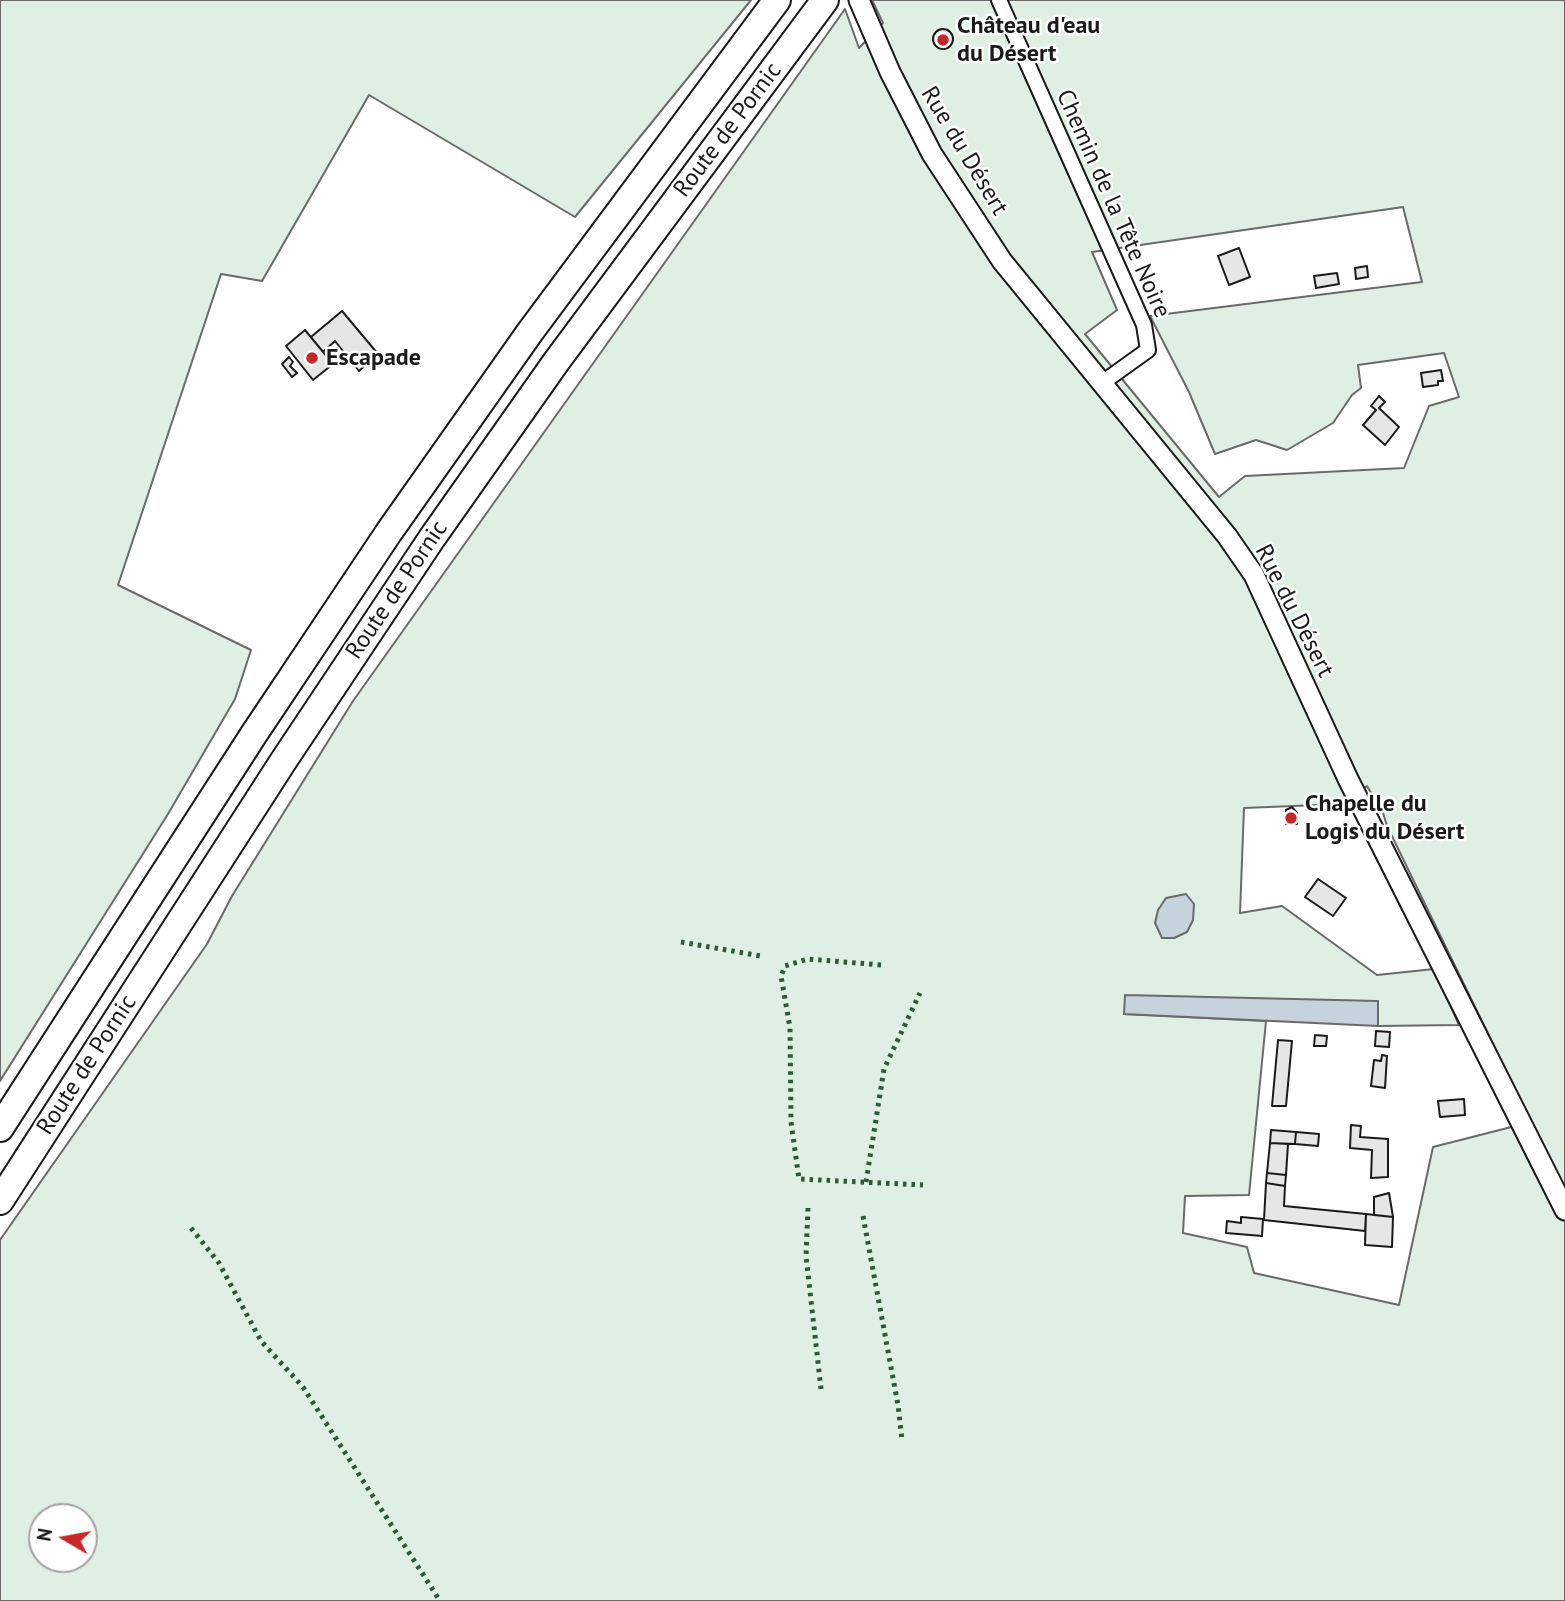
<!DOCTYPE html>
<meta charset="utf-8">
<style>
body{margin:0}
#map{position:relative;width:1565px;height:1601px;overflow:hidden;background:#fff;font-family:"PT Sans",sans-serif}
canvas{display:block}
.north{position:absolute;left:28px;top:1503px;width:70px;height:70px;box-sizing:border-box;background:#fff;border:2px solid #a3a3a3;border-radius:50%;rotate:280deg;font-size:19px;font-weight:700;line-height:28px;text-align:center;color:#1a1a1a}
.north::after{content:'';display:block;margin:auto;width:24px;height:32px;background:#c62828;clip-path:polygon(50% 0,100% 100%,50% 72%,0 100%)}
</style>
<div id="map">
<canvas width="1565" height="1601"></canvas>
<div class="north">N</div>
</div>
<script>
const c = document.querySelector('canvas').getContext('2d');
c.lineJoin = 'round';
function fillPath(path, color) {
  c.fillStyle = color;
  c.fill(path, 'evenodd');
}
function toPath(rows) {
  const path = new Path2D();
  for (const r of rows) {
    if (r.length === 3) {
      path.moveTo(r[0] + r[2], r[1]);
      path.arc(r[0], r[1], r[2], 0, 2 * Math.PI);
      continue;
    }
    path.moveTo(r[0], r[1]);
    for (let i = 2; i < r.length; i += 2) path.lineTo(r[i], r[i + 1]);
  }
  return path;
}
function strokePath(path, color, width, dash) {
  c.strokeStyle = color;
  c.lineWidth = width;
  c.lineCap = dash ? 'butt' : 'round';
  c.setLineDash(dash || []);
  c.stroke(path);
}
function write(font, color, halo, rows, align = 'center') {
  c.font = font + ' "PT Sans",sans-serif';
  c.lineWidth = 5;
  c.setLineDash([]);
  c.textBaseline = 'middle';
  c.strokeStyle = halo;
  c.fillStyle = color;
  for (const [text, x, y, turn = 0] of rows) {
    c.save();
    c.translate(x, y);
    c.rotate((+turn || 0) * Math.PI / 180);
    c.textAlign = isNaN(turn) ? turn : align;
    if (halo) c.strokeText(text, 0, 0);
    c.fillText(text, 0, 0);
    c.restore();
  }
}
const green = toPath([
 [0,0,751,0,575,217,369,95,262,281,221,274,118,585,251,650,235,699,168,814,0,1081,0,0],
 [872,0,1565,0,1565,1601,0,1601,0,1240,207,944,232,896,353,701,845,9,859,48,883,23,872,0],
 [1403,207,1422,282,1150,316,1189,392,1215,454,1256,440,1287,450,1333,423,1352,395,1361,388,1358,365,1444,353,1459,397,1429,406,1404,468,1245,476,1219,497,1085,334,1117,310,1092,252,1403,207],
 [1367,786,1383,813,1387,826,1531,1122,1433,1147,1399,1305,1254,1273,1247,1247,1183,1233,1185,1196,1249,1195,1266,1021,1124,1014,1378,1001,1378,1026,1459,1025,1434,969,1377,975,1282,906,1240,913,1244,808,1343,804,1367,786],
 [42,1517,84,1517,84,1559,42,1559,42,1517]
]);
fillPath(green, '#e0efe3');
strokePath(green, '#6a6a6a', 2);
const water = toPath([
 [1186,894,1194,904,1193,920,1187,932,1174,938,1162,938,1155,923,1158,910,1166,898,1186,894],
 [1125,995,1378,1001,1378,1026,1124,1014,1125,995]
]);
fillPath(water, '#c6d2dc');
strokePath(water, '#6a6a6a', 2);
const building = toPath([
 [943,39,10],
 [1239,248,1250,277,1229,285,1218,256,1239,248],
 [1367,266,1368,277,1356,279,1355,268,1367,266],
 [1337,273,1339,284,1316,288,1314,276,1337,273],
 [342,311,378,354,359,371,335,341,323,352,311,337,342,311],
 [305,330,333,364,313,380,286,346,305,330],
 [289,357,293,362,290,366,297,373,292,377,282,364,289,357],
 [1441,370,1443,381,1438,381,1438,385,1423,387,1421,373,1441,370],
 [1379,396,1385,402,1379,408,1399,427,1385,445,1363,425,1376,410,1371,406,1379,396],
 [1292,807,1297,813,1297,824,1286,824,1286,810,1292,807],
 [1318,879,1346,898,1333,916,1305,897,1318,879],
 [1376,1031,1390,1032,1389,1047,1375,1046,1376,1031],
 [1315,1035,1327,1036,1326,1046,1314,1046,1315,1035],
 [1278,1040,1292,1041,1286,1106,1272,1106,1278,1040],
 [1382,1055,1387,1056,1385,1088,1371,1086,1374,1060,1381,1061,1382,1055],
 [1464,1099,1465,1115,1440,1117,1438,1101,1464,1099],
 [1351,1125,1361,1126,1360,1137,1388,1139,1388,1177,1371,1178,1372,1150,1350,1148,1351,1125],
 [1271,1130,1296,1132,1295,1144,1270,1143,1271,1130],
 [1296,1132,1319,1134,1318,1146,1295,1144,1296,1132],
 [1270,1143,1288,1144,1286,1175,1267,1173,1270,1143],
 [1267,1173,1286,1175,1285,1186,1266,1183,1267,1173],
 [1266,1183,1285,1186,1284,1206,1366,1214,1365,1231,1264,1220,1266,1183],
 [1389,1193,1393,1217,1374,1215,1374,1197,1389,1193],
 [1366,1214,1393,1217,1392,1247,1365,1245,1366,1214],
 [1241,1217,1263,1219,1262,1236,1226,1233,1227,1221,1241,1223,1241,1217]
]);
fillPath(building, '#e6e6e6');
strokePath(building, '#1a1a1a', 2);
const street = toPath([
 [999,0,1144,325,1148,350,1102,383]
]);
const secondary = toPath([
 [859,0,890,72,932,154,1002,261,1227,536,1254,575,1348,779,1565,1210]
]);
const highway = toPath([
 [0,1128,254,734,389,532,530,332,777,0],
 [0,1201,284,760,432,538,556,362,825,0]
]);
strokePath(street, '#1a1a1a', 18);
strokePath(secondary, '#1a1a1a', 23);
strokePath(highway, '#1a1a1a', 30);
strokePath(street, '#fff', 14);
strokePath(secondary, '#fff', 19);
strokePath(highway, '#fff', 26);
strokePath(toPath([
 [681,942,761,956],
 [881,965,808,959,785,966,781,976,790,1028,791,1122,799,1179,923,1185],
 [866,1182,884,1069,920,993],
 [808,1208,806,1256,821,1389],
 [863,1216,898,1405,902,1440],
 [191,1228,219,1263,261,1341,303,1387,440,1601]
]), '#2b5a34', 5, [3.5, 5]);
for (const [x, y, r, color] of [
 [943,40,7,"#c62828"],
 [312,358,7,"#c62828"],
 [1291,818,7,"#c62828"]
]) {
  const dot = new Path2D();
  dot.arc(x, y, r, 0, 2 * Math.PI);
  c.fillStyle = color;
  c.fill(dot);
  strokePath(dot, '#fff', 2.5);
}
write('bold 24px', '#1a1a1a', '#fff', [
 ["Château d'eau",957,26],
 ["du Désert",957,54],
 ["Escapade",326,358],
 ["Chapelle du",1305,804],
 ["Logis du Désert",1305,832]
], 'left');
write('24px', '#1a1a1a', '#fff', [
 ["Route de Pornic",728,130,-53],
 ["Rue du Désert",964,151,59],
 ["Chemin de la Tête Noire",1113,204,66],
 ["Route de Pornic",397,590,-56],
 ["Rue du Désert",1294,611,63],
 ["Route de Pornic",87,1065,-57]
]);
</script>
